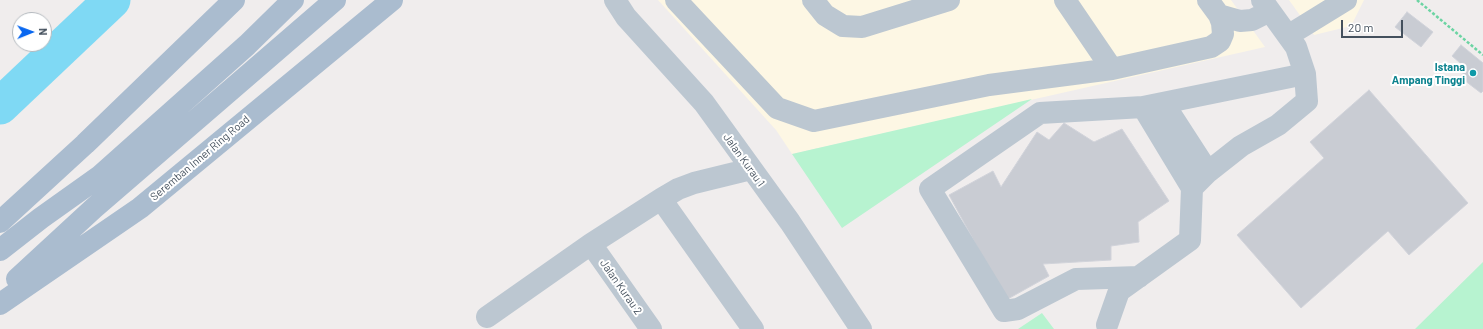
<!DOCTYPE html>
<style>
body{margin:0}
#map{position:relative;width:1483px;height:329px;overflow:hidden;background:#f0eded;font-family:Barlow,sans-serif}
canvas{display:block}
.north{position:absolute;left:12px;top:12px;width:40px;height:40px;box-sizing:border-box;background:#fff;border:1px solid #b4b9be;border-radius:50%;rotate:89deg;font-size:11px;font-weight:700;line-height:16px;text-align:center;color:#44505d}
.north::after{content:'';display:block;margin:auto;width:14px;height:18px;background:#0867f0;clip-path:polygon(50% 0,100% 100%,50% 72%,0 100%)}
.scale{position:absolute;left:1341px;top:20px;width:62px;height:18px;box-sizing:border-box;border:2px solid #44505d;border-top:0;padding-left:5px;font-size:12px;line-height:14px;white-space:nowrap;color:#44505d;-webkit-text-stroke:3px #fff;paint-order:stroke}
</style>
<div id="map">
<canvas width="1483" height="329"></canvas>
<div class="north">N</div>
<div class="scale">20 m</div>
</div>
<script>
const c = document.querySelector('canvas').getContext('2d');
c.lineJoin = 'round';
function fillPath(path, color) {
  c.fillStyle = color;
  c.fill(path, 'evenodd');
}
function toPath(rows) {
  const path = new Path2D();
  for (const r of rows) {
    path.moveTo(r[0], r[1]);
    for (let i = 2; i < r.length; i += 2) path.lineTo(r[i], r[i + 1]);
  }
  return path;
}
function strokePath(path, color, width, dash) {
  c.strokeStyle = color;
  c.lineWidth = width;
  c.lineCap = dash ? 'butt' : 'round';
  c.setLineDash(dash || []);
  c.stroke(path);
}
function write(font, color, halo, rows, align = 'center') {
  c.font = font + ' Barlow,sans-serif';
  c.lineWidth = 4;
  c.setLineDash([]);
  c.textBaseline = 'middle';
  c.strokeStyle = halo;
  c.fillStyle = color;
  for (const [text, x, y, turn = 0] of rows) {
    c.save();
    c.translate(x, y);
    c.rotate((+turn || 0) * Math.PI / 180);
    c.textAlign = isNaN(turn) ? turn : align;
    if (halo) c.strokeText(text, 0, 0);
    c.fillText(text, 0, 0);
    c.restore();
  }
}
fillPath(toPath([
 [658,0,1231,0,1265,47,792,154,776,130],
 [1289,0,1364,0,1351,26,1314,35]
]), '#fdf7e4');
fillPath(toPath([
 [1032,99,842,228,792,154],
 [1483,262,1483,329,1415,329],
 [1042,313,1054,329,1018,329]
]), '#b7f3d0');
strokePath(toPath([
 [0,106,112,0]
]), '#7fd9f4', 37);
const building = toPath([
 [1407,12,1433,32,1421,47,1395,27,1407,12],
 [1461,45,1483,63,1483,91,1481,93,1460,77,1467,69,1452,56,1461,45],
 [1369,90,1468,203,1409,255,1388,231,1301,308,1237,235,1324,158,1310,142,1369,90],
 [1064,123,1094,142,1122,129,1169,201,1138,222,1139,242,1111,246,1111,260,1043,264,1049,276,1006,300,949,195,993,171,1001,187,1037,132,1049,140,1064,123]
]);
fillPath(building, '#c9ccd3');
strokePath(building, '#d1d3da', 1);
strokePath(toPath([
 [1417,0,1483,55]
]), '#6cd4a3', 2.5, [3, 2]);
strokePath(toPath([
 [615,0,626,17,704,103,790,222,861,329],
 [676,0,777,108,814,121,989,85,1112,69,1211,47,1220,41,1223,34,1222,23,1219,15,1208,0],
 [813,0,825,15,843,26,862,27,949,0],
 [1065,0,1112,69],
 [1219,15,1240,21,1252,20,1270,11],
 [1289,35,1346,0],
 [1164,104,1208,172],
 [1192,188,1143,107,1305,74],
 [661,199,753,329],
 [591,244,651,329],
 [1139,277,1076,279,1018,309,1004,311,930,189,1040,113,1143,107],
 [487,317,591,244,661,199,678,189,694,183,751,169],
 [1107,325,1119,291,1190,240,1192,188,1208,172,1241,146,1278,125,1307,101,1305,74,1296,47,1262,0]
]), '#bcc7d1', 22);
strokePath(toPath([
 [0,222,85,144,234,0],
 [0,250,41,218,100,176,247,45,293,0],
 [17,279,94,208,335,0],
 [0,304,140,208,392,0]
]), '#aabccf', 22);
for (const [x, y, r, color] of [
 [1473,73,4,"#0f9aa8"]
]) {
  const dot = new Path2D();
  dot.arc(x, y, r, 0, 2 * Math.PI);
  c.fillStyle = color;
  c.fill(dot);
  strokePath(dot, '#fff', 1.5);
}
write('bold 11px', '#0d838f', '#fff', [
 ["Istana",1465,67],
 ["Ampang Tinggi",1465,80]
], 'right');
write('11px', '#44505d', '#fff', [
 ["Seremban Inner Ring Road",200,158,-40],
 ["Jalan Kurau 1",744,160,54],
 ["Jalan Kurau 2",621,287,55]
]);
</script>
